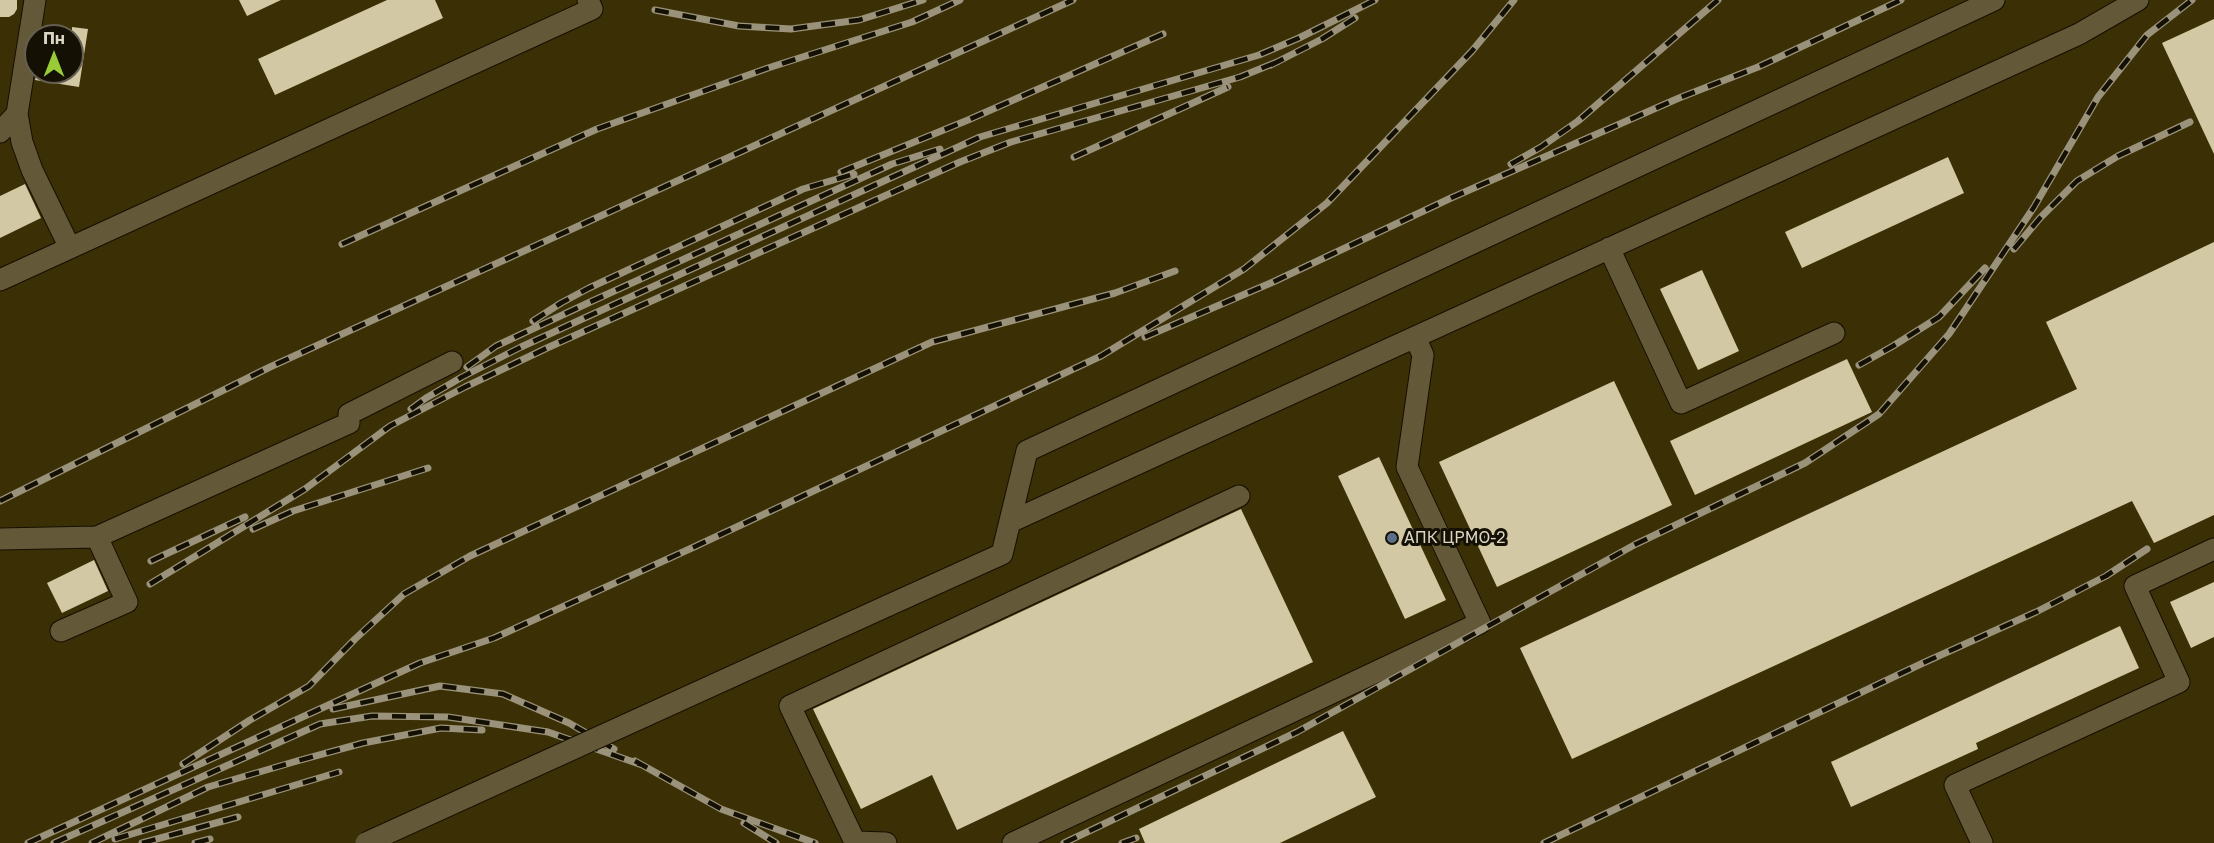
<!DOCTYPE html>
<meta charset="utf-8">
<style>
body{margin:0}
#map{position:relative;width:2214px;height:843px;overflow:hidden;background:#302606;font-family:"Golos Text",sans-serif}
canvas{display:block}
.north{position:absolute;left:24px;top:24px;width:60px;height:60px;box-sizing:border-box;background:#141004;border:2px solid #645f50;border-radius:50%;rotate:0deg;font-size:16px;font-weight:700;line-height:24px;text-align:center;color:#dbd5c3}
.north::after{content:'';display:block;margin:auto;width:21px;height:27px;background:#99cb36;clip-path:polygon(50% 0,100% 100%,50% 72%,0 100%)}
</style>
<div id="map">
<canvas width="2214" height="843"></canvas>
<div class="north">Пн</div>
</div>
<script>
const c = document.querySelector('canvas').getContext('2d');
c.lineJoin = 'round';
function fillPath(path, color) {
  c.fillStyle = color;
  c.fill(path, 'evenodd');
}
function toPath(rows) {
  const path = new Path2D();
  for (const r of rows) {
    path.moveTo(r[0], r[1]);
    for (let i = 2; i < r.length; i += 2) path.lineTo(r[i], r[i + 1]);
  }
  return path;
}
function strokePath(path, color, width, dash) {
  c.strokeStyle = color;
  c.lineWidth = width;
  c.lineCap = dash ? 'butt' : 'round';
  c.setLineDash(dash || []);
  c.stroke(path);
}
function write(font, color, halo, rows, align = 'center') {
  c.font = font + ' "Golos Text",sans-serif';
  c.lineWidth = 6;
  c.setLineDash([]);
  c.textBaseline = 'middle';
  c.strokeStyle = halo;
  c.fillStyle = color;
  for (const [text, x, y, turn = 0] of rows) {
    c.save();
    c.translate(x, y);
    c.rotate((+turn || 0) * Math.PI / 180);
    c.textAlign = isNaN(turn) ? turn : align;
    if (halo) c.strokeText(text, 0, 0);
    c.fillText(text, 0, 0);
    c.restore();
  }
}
fillPath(toPath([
 [0,0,2214,0,2214,843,0,843],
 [36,36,72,36,72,72,36,72]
]), '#3b3005');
fillPath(toPath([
 [0,0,17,0,17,9,14,14,9,17,0,17],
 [239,0,281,0,247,16],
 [387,0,435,0,443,18,275,95,258,59],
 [2214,19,2214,154,2162,43],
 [72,27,88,29,79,87,35,80,37,72,72,72],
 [1948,157,1964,193,1802,268,1785,232],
 [25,184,41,218,0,238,0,196],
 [2214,242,2214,515,2154,543,2132,501,1572,759,1520,648,2077,389,2046,322],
 [1702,270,1739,351,1698,370,1660,289],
 [1847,359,1872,412,1695,495,1670,441],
 [1614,381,1672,505,1497,587,1439,462],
 [1379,457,1446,600,1405,619,1338,476],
 [1241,509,1313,662,957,830,932,775,861,809,813,709],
 [94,560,108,591,62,613,47,583],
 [2214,582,2214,637,2191,648,2170,602],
 [2120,626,2139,668,1976,743,1978,749,1851,807,1831,762],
 [1343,731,1376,797,1280,843,1145,843,1139,829]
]), '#d3c8a4');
const minor = toPath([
 [35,0,17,114,22,142,32,170,70,248],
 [0,132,17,114],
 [1609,248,1681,403,1834,333],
 [0,280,592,9,588,0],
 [1010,522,2079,34,2138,0],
 [0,539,97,537,349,423,349,414,452,362],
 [887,606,1002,554,1027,451,1994,0],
 [61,631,127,602,97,537],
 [886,843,855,842,790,706,1239,496],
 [1013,843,1480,623,1407,467,1423,355,1415,337],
 [1982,843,1955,785,2179,682,2135,586,2214,549]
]);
strokePath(minor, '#160f00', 23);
strokePath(minor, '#635939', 21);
const rail = toPath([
 [655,10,739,26,791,29,859,20,923,0],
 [1271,65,1322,39,1355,18],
 [1074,157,1228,87],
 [1511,164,1541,147,1578,121,1718,0],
 [841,172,968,120,1163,34],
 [342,244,597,129,768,68,912,22,960,0],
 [2014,249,2040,218,2077,181,2118,156,2190,122],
 [533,321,561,303,589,288,803,189,854,174],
 [1145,337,1273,282,1451,198,1679,98,1758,67,1901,0],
 [1859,365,1893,346,1939,317,1985,268],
 [467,367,496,346,588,303,892,164,940,149],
 [411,409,426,398,462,377,521,347,980,137,1259,55,1299,38,1375,0],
 [0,501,270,367,1073,0],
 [253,529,293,511,428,468],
 [151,561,245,517],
 [150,584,305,489,390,426,465,387,547,348,960,162,1011,142,1240,77,1277,62],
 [333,709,440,686,503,694,569,723,614,749],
 [635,761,721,809,815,843],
 [183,764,250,720,309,686,355,639,404,594,470,556,932,342,1115,293,1175,271],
 [744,823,776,843],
 [115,839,339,772],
 [28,843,420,663,494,638,694,547,1101,356,1244,269,1327,203,1472,51,1514,0],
 [54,843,320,724,372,716,448,717,548,732,642,765],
 [92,843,208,787,297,761,363,743,441,728,482,730],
 [142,843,238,817],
 [195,843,210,839],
 [1064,843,1297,732,1636,544,1805,463,1879,414,1949,334,2034,207,2098,97,2147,35,2192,0],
 [1122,843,1136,838],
 [1544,843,1923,663,2036,612,2106,576,2147,549]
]);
strokePath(rail, '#9a927b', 7);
strokePath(rail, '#141004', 4.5, [14]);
const minorBridge = toPath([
 [366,843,887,606]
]);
strokePath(minorBridge, '#160f00', 23, []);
strokePath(minorBridge, '#635939', 21);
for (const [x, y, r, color] of [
 [1392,538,6,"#5c6f8a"]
]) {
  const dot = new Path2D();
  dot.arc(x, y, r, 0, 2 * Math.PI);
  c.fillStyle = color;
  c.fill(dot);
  strokePath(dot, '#141004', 2);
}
write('16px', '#dbd5c3', '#141004', [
 ["АПК ЦРМО-2",1404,538]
], 'left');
</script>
